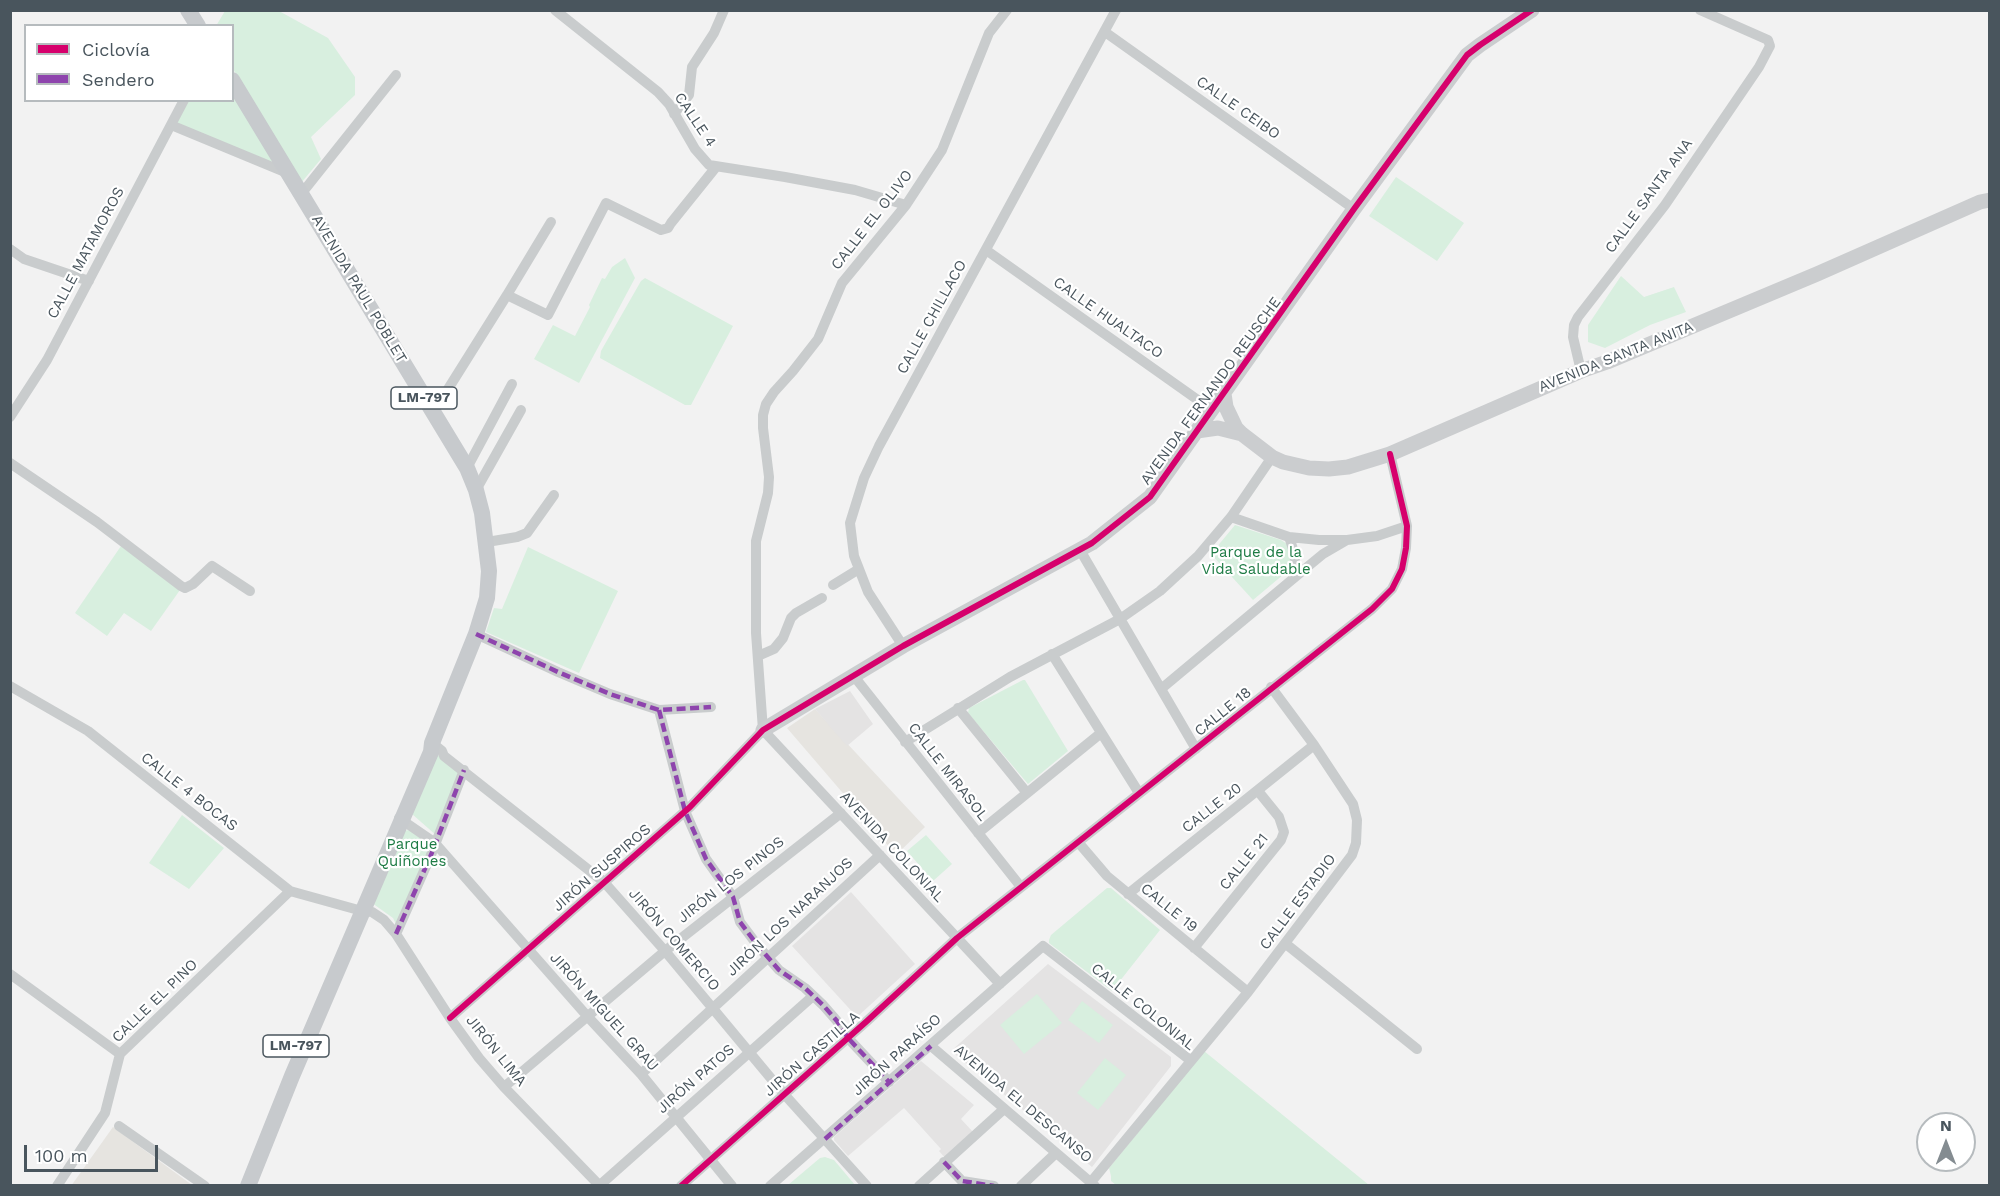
<!DOCTYPE html>
<meta charset="utf-8">
<style>
body{margin:0}
#map{position:relative;width:2000px;height:1196px;overflow:hidden;background:#f2f2f2;font-family:"Work Sans",sans-serif}
canvas{display:block}
.frame{position:absolute;inset:0;border:12px solid #49555d;pointer-events:none}
.legend{position:absolute;left:24px;top:24px;width:210px;height:78px;box-sizing:border-box;background:#fff;border:2px solid #b6bbbe;margin:0;padding:8px 10px;list-style:none;font-size:18px;color:#49555d}
.legend li{display:flex;align-items:center;gap:12px;height:30px}
.legend b{width:30px;border:2px solid #b6bbbe}
.north{position:absolute;left:1916px;top:1112px;width:60px;height:60px;box-sizing:border-box;background:#fff;border:2px solid #b6bbbe;border-radius:50%;rotate:0deg;font-size:16px;font-weight:700;line-height:24px;text-align:center;color:#49555d}
.north::after{content:'';display:block;margin:auto;width:21px;height:27px;background:#848c91;clip-path:polygon(50% 0,100% 100%,50% 72%,0 100%)}
.scale{position:absolute;left:24px;top:1145px;width:134px;height:27px;box-sizing:border-box;border:3px solid #49555d;border-top:0;padding-left:8px;font-size:18px;line-height:21px;white-space:nowrap;color:#49555d;-webkit-text-stroke:4px #fff;paint-order:stroke}
</style>
<div id="map">
<canvas width="2000" height="1196"></canvas>
<div class="frame"></div>
<ul class="legend">
<li><b style="height:8px;background:#d6006c"></b>Ciclovía</li>
<li><b style="height:8px;background:#8e44ad"></b>Sendero</li>
</ul>
<div class="north">N</div>
<div class="scale">100 m</div>
</div>
<script>
const c = document.querySelector('canvas').getContext('2d');
c.lineJoin = 'round';
function fillPath(path, color) {
  c.fillStyle = color;
  c.fill(path, 'evenodd');
}
function toPath(rows) {
  const path = new Path2D();
  for (const r of rows) {
    path.moveTo(r[0], r[1]);
    for (let i = 2; i < r.length; i += 2) path.lineTo(r[i], r[i + 1]);
  }
  return path;
}
function strokePath(path, color, width, dash) {
  c.strokeStyle = color;
  c.lineWidth = width;
  c.lineCap = dash ? 'butt' : 'round';
  c.setLineDash(dash || []);
  c.stroke(path);
}
function write(font, color, halo, rows, align = 'center') {
  c.font = font + ' "Work Sans",sans-serif';
  c.lineWidth = 4.5;
  c.setLineDash([]);
  c.textBaseline = 'middle';
  c.strokeStyle = halo;
  c.fillStyle = color;
  for (const [text, x, y, turn = 0] of rows) {
    c.save();
    c.translate(x, y);
    c.rotate((+turn || 0) * Math.PI / 180);
    c.textAlign = isNaN(turn) ? turn : align;
    if (halo) c.strokeText(text, 0, 0);
    c.fillText(text, 0, 0);
    c.restore();
  }
}
fillPath(toPath([
 [815,709,925,827,896,855,787,728],
 [113,1127,192,1185,71,1186]
]), '#e6e4e0');
fillPath(toPath([
 [850,691,873,724,847,746,815,709],
 [851,892,915,964,857,1017,792,946],
 [1048,964,1171,1057,1171,1066,1092,1167,1068,1147,1068,1144,1060,1137,1056,1137,951,1051],
 [921,1061,974,1105,961,1119,973,1132,946,1159,939,1151,941,1149,904,1108,848,1156,834,1140,834,1137]
]), '#e4e3e3');
fillPath(toPath([
 [225,11,279,11,328,38,355,77,355,95,311,137,321,159,301,183,233,69,232,26,216,26],
 [233,87,279,165,174,122,186,101,232,100],
 [1396,177,1464,223,1437,261,1369,216],
 [625,258,635,278,579,383,534,359,553,325,575,336,590,307,589,305,602,278,605,279,612,267],
 [1621,276,1644,297,1674,287,1686,312,1650,325,1605,348,1588,342,1588,325],
 [645,278,733,326,691,405,685,405,600,358,601,351,641,281],
 [1235,525,1281,540,1290,546,1290,569,1253,600,1211,554],
 [121,546,180,590,151,631,124,613,107,636,75,613],
 [528,547,618,591,579,673,486,632,494,608,502,609],
 [1023,680,1025,680,1068,751,1028,784,968,713,969,708],
 [435,753,462,772,437,836,412,814],
 [182,815,224,848,189,889,149,863],
 [409,830,421,835,432,848,398,928,393,918,372,903,404,831],
 [926,835,952,864,933,881,907,851],
 [1107,888,1111,888,1160,930,1112,991,1049,943,1049,940,1051,935],
 [1037,994,1062,1023,1024,1054,1000,1025],
 [1082,1001,1113,1025,1099,1043,1068,1020],
 [1204,1051,1369,1185,1116,1185,1111,1181,1111,1176,1109,1168],
 [1105,1058,1126,1075,1098,1110,1077,1093],
 [825,1157,834,1160,855,1185,788,1185,820,1158]
]), '#d8efdf');
strokePath(toPath([
 [555,10,658,92,669,104,695,149,709,165,785,177,855,190,906,205],
 [1105,32,1354,209],
 [674,114,689,95,692,67,714,33,724,10],
 [171,125,287,173],
 [302,193,396,75],
 [10,249,24,259,89,281],
 [986,250,1212,410],
 [507,295,551,222],
 [1581,371,1573,337,1574,325,1578,317,1665,205,1759,67,1770,46,1768,40,1700,10],
 [433,413,507,295,548,315,606,203,661,230,668,228,671,223,716,167],
 [10,417,47,360,184,100],
 [10,463,97,522,181,586,185,588,193,584,212,566,250,591],
 [467,468,512,384],
 [476,490,521,410],
 [1231,517,1289,537,1319,540,1347,540,1377,536,1407,526],
 [1289,537,1295,555,1294,578],
 [487,542,517,537,527,533,554,495],
 [1080,550,1196,749],
 [833,585,859,569],
 [476,634,558,672,610,694,659,710,711,707],
 [903,646,868,592,854,556,850,523,864,478,879,446,1116,10],
 [1052,654,1139,793],
 [758,656,774,649,783,638,791,618,796,613,822,598],
 [853,675,1021,887],
 [10,686,88,731,290,891,362,911,372,912,384,920,396,934,450,1018,479,1058,504,1087,600,1186],
 [1161,689,1306,568,1323,554,1347,540],
 [958,708,1027,793],
 [659,710,685,811,706,859,733,897,740,922,758,946,779,970,805,988,823,1005,837,1021,848,1038,889,1082],
 [763,730,756,633,756,541,768,493,769,477,763,428,763,415,766,404,774,392,793,371,818,339,842,283,906,205,942,150,989,33,1007,10],
 [763,730,1000,984],
 [905,742,1010,677,1120,619,1160,591,1198,556,1231,517,1272,457],
 [432,743,442,751,444,756,604,882,665,951,784,1094,867,1186],
 [399,818,434,842,588,1017,641,1074,732,1186],
 [978,833,1101,733],
 [1078,842,1107,876,1248,992],
 [1128,894,1314,745],
 [396,934,431,855,464,770],
 [1286,944,1417,1049],
 [1194,948,1281,840,1284,832,1279,817,1258,791],
 [10,974,120,1054],
 [450,1018,690,807,763,730],
 [931,1046,1095,1186],
 [641,1074,880,855],
 [504,1087,665,951,841,813],
 [119,1126,205,1186],
 [944,1162,962,1181,994,1186],
 [1091,1182,1248,992,1352,855,1356,843,1357,820,1353,804,1314,745,1271,687],
 [600,1185,813,996],
 [57,1186,105,1113,120,1054,290,891],
 [681,1186,867,1021,957,938,1372,609,1392,589,1402,569,1406,548,1407,526,1390,454],
 [770,1186,1043,946,1190,1060],
 [919,1186,1004,1109],
 [1021,1186,1056,1153]
]), '#c9cccd', 10);
strokePath(toPath([
 [1224,394,1226,407,1236,428,1242,434,1272,457,1283,462,1309,468,1329,469,1348,467,1390,454,1581,371,1607,362,1817,274,1980,202,1990,200],
 [1197,431,1218,428,1242,434],
 [763,730,903,646,1092,543,1150,497,1354,209,1467,55,1480,45,1532,10]
]), '#cbcdcf', 15);
strokePath(toPath([
 [188,10,198,26],
 [232,80,467,468,476,490,482,513,489,571,487,598,476,634,432,743,431,752,292,1076,248,1186]
]), '#c7cacd', 16);
strokePath(toPath([
 [476,634,558,672,610,694,659,710,711,707],
 [659,710,685,811,706,859,733,897,740,922,758,946,779,970,805,988,823,1005,837,1021,848,1038,889,1082],
 [396,934,431,855,464,770],
 [825,1139,931,1046],
 [944,1162,962,1181,994,1186]
]), '#8e44ad', 4.5, [9, 4.5]);
strokePath(toPath([
 [450,1018,690,807,763,730,903,646,1092,543,1150,497,1354,209,1467,55,1480,45,1532,10],
 [681,1186,867,1021,957,938,1372,609,1392,589,1402,569,1406,548,1407,526,1390,454]
]), '#d6006c', 6);
for (const [x, y, w] of [
 [424,398,66],
 [296,1046,66]
]) {
  const box = new Path2D();
  box.roundRect(x - w / 2, y - 11, w, 22, 4.5);
  c.fillStyle = '#fff';
  c.fill(box);
  strokePath(box, '#49555d', 1.5);
}
write('bold 14px', '#49555d', null, [
 ["LM-797",424,398],
 ["LM-797",296,1046]
]);
write('15px', '#49555d', '#fff', [
 ["CALLE CEIBO",1238,108,35],
 ["CALLE 4",695,120,56],
 ["CALLE SANTA ANA",1649,196,-54],
 ["CALLE EL OLIVO",872,220,-52],
 ["CALLE MATAMOROS",86,253,-62],
 ["AVENIDA PAUL POBLET",359,289,59],
 ["CALLE CHILLACO",932,317,-61],
 ["CALLE HUALTACO",1108,318,35],
 ["AVENIDA SANTA ANITA",1616,357,-22],
 ["AVENIDA FERNANDO REUSCHE",1211,391,-54],
 ["CALLE 18",1223,712,-39],
 ["CALLE MIRASOL",948,772,52],
 ["CALLE 4 BOCAS",189,792,38],
 ["CALLE 20",1212,808,-38],
 ["AVENIDA COLONIAL",892,847,47],
 ["CALLE 21",1244,862,-51],
 ["JIRÓN SUSPIROS",602,868,-41],
 ["JIRÓN LOS PINOS",731,880,-38],
 ["CALLE ESTADIO",1298,902,-53],
 ["CALLE 19",1169,908,39],
 ["JIRÓN LOS NARANJOS",790,917,-43],
 ["JIRÓN COMERCIO",674,940,49],
 ["CALLE EL PINO",155,1001,-44],
 ["CALLE COLONIAL",1143,1007,39],
 ["JIRÓN MIGUEL GRAU",604,1012,48],
 ["JIRÓN LIMA",496,1051,51],
 ["JIRÓN CASTILLA",812,1054,-41],
 ["JIRÓN PARAÍSO",897,1055,-42],
 ["JIRÓN PATOS",696,1079,-41],
 ["AVENIDA EL DESCANSO",1023,1104,40]
]);
write('15px', '#1d7b44', '#fff', [
 ["Parque de la",1256,553],
 ["Vida Saludable",1256,570],
 ["Parque",412,845],
 ["Quiñones",412,862]
]);
</script>
